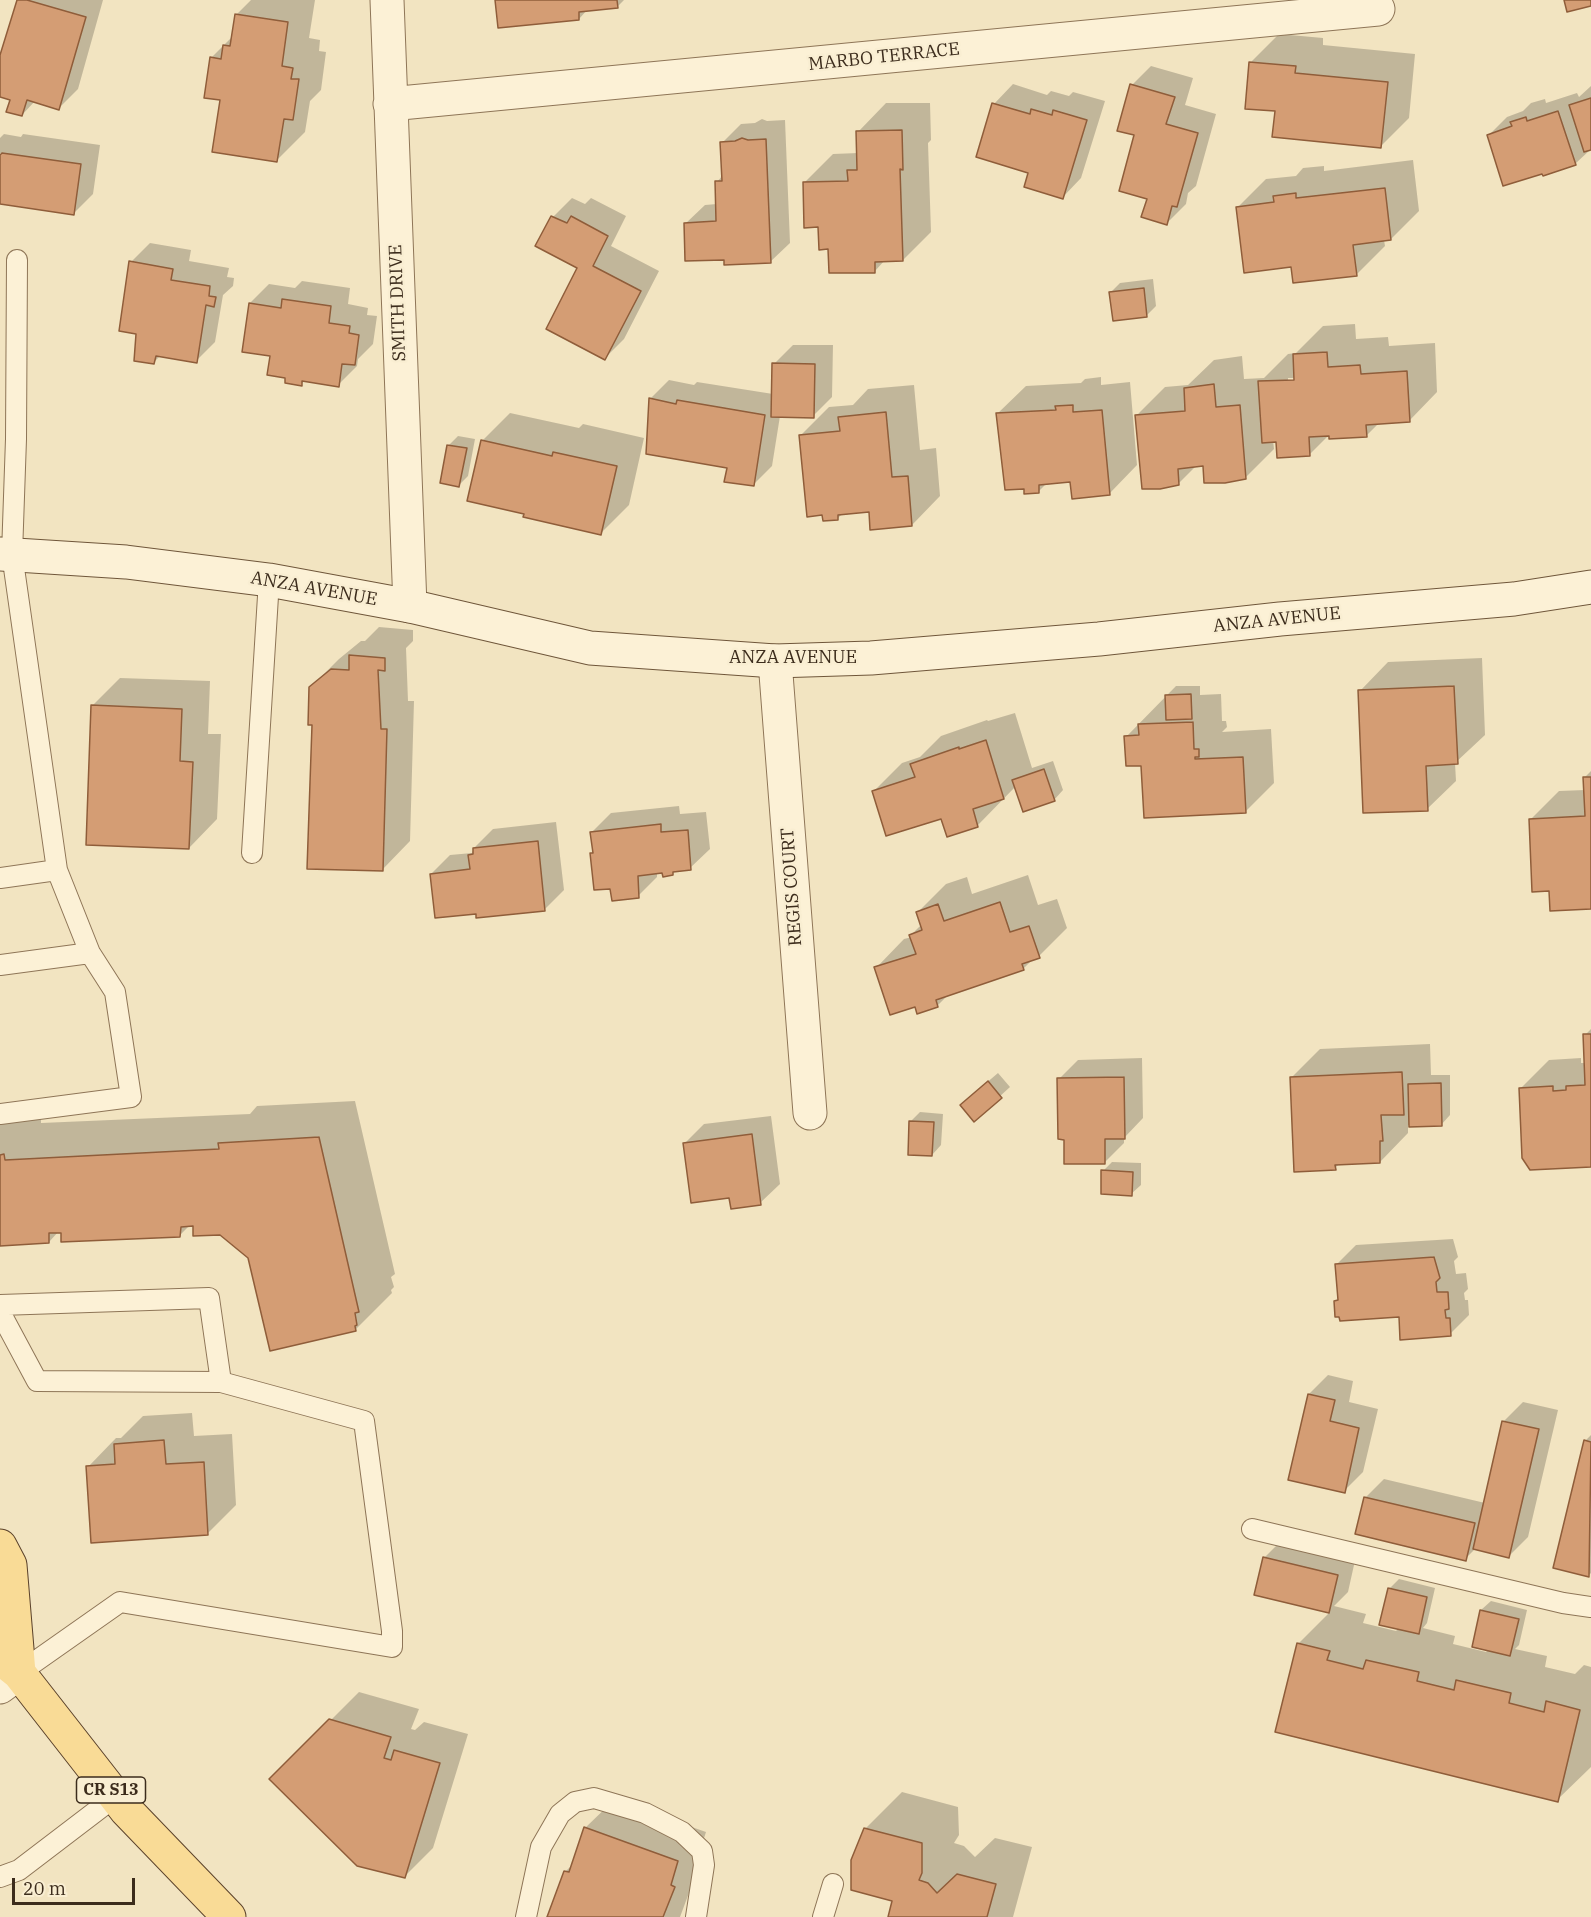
<!DOCTYPE html>
<style>
body{margin:0}
#map{position:relative;width:1591px;height:1917px;overflow:hidden;background:#f2e4c1;font-family:"IBM Plex Serif",serif}
canvas{display:block}
.scale{position:absolute;left:12px;top:1878px;width:123px;height:27px;box-sizing:border-box;border:3px solid #3c2c1c;border-top:0;padding-left:8px;font-size:18px;line-height:21px;white-space:nowrap;color:#3c2c1c;-webkit-text-stroke:4px #f9eed2;paint-order:stroke}
</style>
<div id="map">
<canvas width="1591" height="1917"></canvas>
<div class="scale">20 m</div>
</div>
<script>
const c = document.querySelector('canvas').getContext('2d');
c.lineJoin = 'round';
function fillPath(path, color) {
  c.fillStyle = color;
  c.fill(path, 'evenodd');
}
function toPath(rows) {
  const path = new Path2D();
  for (const r of rows) {
    path.moveTo(r[0], r[1]);
    for (let i = 2; i < r.length; i += 2) path.lineTo(r[i], r[i + 1]);
  }
  return path;
}
function strokePath(path, color, width, dash) {
  c.strokeStyle = color;
  c.lineWidth = width;
  c.lineCap = dash ? 'butt' : 'round';
  c.setLineDash(dash || []);
  c.stroke(path);
}
function write(font, color, halo, rows, align = 'center') {
  c.font = font + ' "IBM Plex Serif",serif';
  c.lineWidth = 5;
  c.setLineDash([]);
  c.textBaseline = 'middle';
  c.strokeStyle = halo;
  c.fillStyle = color;
  for (const [text, x, y, turn = 0] of rows) {
    c.save();
    c.translate(x, y);
    c.rotate((+turn || 0) * Math.PI / 180);
    c.textAlign = isNaN(turn) ? turn : align;
    if (halo) c.strokeText(text, 0, 0);
    c.fillText(text, 0, 0);
    c.restore();
  }
}
fillPath(toPath([
 [19,0,103,0,78,89,59,108,35,101,22,115,12,99,0,95,0,53,5,48],
 [251,0,315,0,309,38,320,40,319,51,326,52,321,90,310,101,305,132,277,160,221,99,211,58,233,36,236,15],
 [496,0,624,0,617,7,587,10,579,19],
 [1279,34,1323,38,1323,45,1415,54,1409,118,1380,147,1251,62],
 [1151,66,1193,78,1185,105,1216,114,1196,186,1188,193,1186,204,1167,223,1136,134,1132,85],
 [1013,84,1047,95,1051,91,1069,96,1073,92,1105,101,1081,178,1062,198,1030,172,994,104],
 [1591,86,1591,149,1575,164,1488,136,1507,117,1523,111,1531,103,1545,99,1546,103,1577,93,1579,97],
 [886,103,930,103,931,140,928,143,931,232,903,260,885,260,875,271,830,248,804,183,833,154,858,153,858,132],
 [762,119,767,121,785,120,790,243,770,262,725,258,685,224,705,205,717,204,717,182,723,175,722,143,741,124,755,123],
 [4,134,21,137,23,134,100,145,93,194,74,213,0,202,0,156,9,155,0,153,0,138],
 [1413,160,1419,211,1391,239,1384,240,1385,246,1356,275,1292,266,1238,207,1266,179,1296,176,1303,168,1324,166,1324,171],
 [572,198,585,204,591,198,626,216,611,246,659,271,624,339,605,358,579,268,537,246,553,217],
 [150,243,191,250,189,261,229,268,227,277,234,278,233,286,223,295,215,342,196,361,161,355,154,362,137,333,131,262],
 [1153,279,1156,306,1147,315,1111,292,1120,283],
 [302,281,350,288,348,304,368,308,367,315,377,316,373,344,358,359,357,366,338,385,306,380,301,384,287,377,271,355,250,303,269,284,295,288],
 [1355,324,1356,339,1388,337,1389,346,1435,343,1437,392,1409,421,1379,423,1366,436,1330,434,1309,455,1278,440,1273,440,1274,449,1246,477,1205,464,1197,465,1179,483,1137,415,1165,387,1188,385,1214,360,1242,356,1244,379,1264,378,1288,354,1296,353,1323,326],
 [1288,378,1302,378,1302,381,1288,381],
 [793,345,833,345,832,397,813,416,780,416,772,466,753,485,728,466,650,399,669,380,694,385,697,382,773,394,774,364],
 [1101,377,1101,385,1130,382,1137,465,1109,494,1071,481,1047,483,1039,491,997,414,1026,386,1081,383,1085,379],
 [914,385,920,450,936,448,940,496,912,525,870,510,843,513,838,518,824,514,801,435,829,407,853,405,868,389],
 [510,413,579,428,583,424,644,438,629,505,601,533,526,513,482,441],
 [458,436,475,439,468,476,459,485,442,482,449,445],
 [379,627,413,630,413,641,406,648,408,701,414,701,410,841,382,870,313,723,310,688,339,659,361,641,365,641],
 [1482,658,1485,735,1455,763,1456,781,1427,809,1360,691,1388,662],
 [120,678,210,681,208,734,221,734,217,819,189,848,92,706],
 [1176,686,1200,686,1200,695,1221,694,1222,721,1226,721,1227,727,1222,732,1271,729,1274,783,1246,811,1142,764,1126,737],
 [1015,713,1032,768,1053,761,1063,790,1054,800,1016,786,978,825,948,835,942,817,874,791,902,763,920,757,941,736,987,720,988,721],
 [1591,771,1591,907,1550,889,1530,820,1559,791,1585,790,1584,778],
 [679,806,680,814,706,812,710,849,690,868,676,870,672,874,657,872,657,877,638,896,612,887,592,853,594,851,592,832,611,813],
 [556,822,564,890,545,909,431,874,450,855,472,853,474,848,493,829],
 [1028,875,1038,905,1057,899,1067,928,1039,956,1034,958,1023,969,950,993,937,1006,916,1005,876,968,904,939,912,937,911,935,922,924,918,912,946,884,967,877,972,894],
 [1591,1029,1591,1165,1521,1088,1549,1060,1581,1058,1581,1063,1586,1063,1585,1035],
 [1430,1044,1431,1075,1450,1075,1450,1115,1441,1125,1408,1125,1408,1133,1380,1162,1340,1163,1335,1168,1292,1077,1320,1049],
 [1142,1058,1143,1118,1124,1138,1124,1143,1105,1162,1065,1138,1059,1079,1078,1060],
 [998,1073,1010,1087,974,1120,971,1096],
 [355,1101,395,1274,391,1277,394,1287,391,1290,392,1293,355,1330,250,1257,221,1234,190,1225,180,1235,62,1231,59,1231,49,1242,0,1244,0,1120,41,1118,41,1123,250,1114,257,1106],
 [920,1112,943,1114,941,1145,932,1155,911,1121],
 [771,1116,780,1184,760,1203,731,1196,685,1143,704,1124],
 [1112,1162,1141,1163,1141,1185,1131,1194,1103,1171],
 [1453,1239,1458,1257,1454,1261,1456,1274,1466,1273,1468,1289,1464,1293,1465,1300,1468,1300,1469,1315,1450,1334,1400,1315,1336,1301,1339,1298,1337,1264,1356,1245],
 [1328,1375,1353,1381,1349,1402,1378,1409,1363,1472,1344,1491,1309,1394],
 [1523,1402,1558,1410,1528,1537,1509,1556,1476,1548,1465,1559,1365,1498,1384,1479,1485,1503,1504,1421],
 [192,1413,194,1436,232,1434,236,1505,208,1533,88,1467,116,1438,121,1438,143,1416],
 [1591,1435,1591,1573,1589,1575,1585,1441],
 [1283,1539,1356,1556,1348,1592,1334,1606,1366,1614,1363,1623,1396,1631,1399,1628,1381,1624,1390,1588,1399,1579,1435,1588,1427,1623,1423,1628,1455,1636,1453,1644,1486,1652,1489,1649,1481,1610,1491,1601,1527,1610,1519,1645,1515,1649,1547,1656,1545,1667,1575,1674,1584,1665,1591,1667,1591,1767,1557,1800,1298,1644,1330,1612,1256,1594,1264,1558],
 [359,1692,419,1709,411,1729,415,1730,424,1722,468,1734,433,1848,405,1876,272,1779],
 [902,1792,958,1807,959,1835,954,1843,964,1846,975,1857,995,1838,1032,1847,1013,1917,889,1917,894,1899,865,1829],
 [614,1800,706,1832,698,1857,702,1858,680,1917,546,1917,550,1912,565,1872,573,1864,585,1828]
]), '#0003');
const building = toPath([
 [17,0,27,0,86,17,59,110,27,100,22,116,6,112,10,100,0,97,0,55,17,0],
 [495,0,617,0,618,8,579,12,579,20,498,28,495,0],
 [1564,0,1591,0,1591,6,1567,12,1564,0],
 [235,14,288,22,282,66,293,68,291,79,299,79,293,120,284,119,277,162,212,152,220,100,204,98,210,57,221,59,223,45,230,46,235,14],
 [1249,62,1296,66,1295,73,1388,82,1381,148,1272,137,1275,111,1245,109,1249,62],
 [1130,84,1175,97,1166,124,1198,133,1177,207,1172,206,1167,225,1141,217,1147,199,1119,191,1134,135,1117,131,1130,84],
 [1591,98,1591,150,1584,152,1569,105,1591,98],
 [992,103,1030,114,1031,109,1052,115,1053,110,1087,120,1063,199,1024,187,1028,173,976,157,992,103],
 [1558,111,1576,165,1543,176,1542,174,1503,186,1487,135,1512,126,1510,122,1526,117,1527,121,1558,111],
 [902,130,903,170,900,169,903,261,875,262,875,273,829,273,828,249,819,250,818,227,804,228,803,182,848,181,847,170,857,170,856,131,902,130],
 [742,138,748,140,766,139,771,263,724,265,724,260,685,261,684,223,716,221,715,181,722,181,720,142,735,141,742,138],
 [2,153,81,164,74,215,0,204,0,155,2,153],
 [1385,188,1391,240,1353,245,1357,276,1293,283,1291,267,1244,273,1236,207,1274,202,1273,196,1296,193,1296,198,1385,188],
 [551,216,567,223,571,216,608,236,593,266,641,291,605,360,546,329,577,268,535,246,551,216],
 [129,261,173,269,171,280,210,286,209,296,216,297,214,307,206,305,197,363,156,356,154,364,134,361,136,334,119,331,129,261],
 [1144,288,1147,317,1113,321,1109,292,1144,288],
 [282,299,331,306,329,323,350,326,349,333,359,335,355,365,342,364,339,387,302,381,302,386,285,383,285,378,267,375,270,356,242,352,249,303,281,308,282,299],
 [1327,352,1328,367,1360,365,1361,374,1407,371,1410,422,1366,425,1367,437,1329,439,1329,436,1309,437,1310,456,1277,458,1276,442,1262,443,1258,381,1294,380,1293,354,1327,352],
 [772,363,815,364,814,418,771,417,772,363],
 [1214,384,1216,407,1240,405,1246,479,1225,483,1204,483,1203,466,1178,469,1179,485,1160,489,1142,489,1135,415,1185,411,1184,388,1214,384],
 [649,398,676,404,677,400,765,415,754,486,724,482,727,468,646,454,649,398],
 [1073,405,1073,412,1102,410,1110,495,1072,499,1070,482,1039,485,1039,493,1024,494,1024,489,1005,490,996,413,1056,410,1055,406,1073,405],
 [886,412,892,477,908,476,912,526,870,530,869,512,838,515,838,520,823,521,822,515,807,517,799,435,840,431,838,417,886,412],
 [481,440,552,456,553,452,617,466,601,535,523,517,524,514,467,501,481,440],
 [447,445,467,448,459,487,440,483,447,445],
 [349,655,385,658,385,671,378,670,381,729,387,729,383,871,307,869,312,725,308,725,309,687,331,669,349,670,349,655],
 [1454,686,1458,764,1426,766,1428,811,1363,813,1358,690,1454,686],
 [1191,694,1192,719,1166,720,1165,695,1191,694],
 [91,705,182,709,180,761,193,762,189,849,86,845,91,705],
 [1193,722,1194,749,1199,749,1199,757,1195,757,1195,759,1243,757,1246,813,1144,818,1141,766,1126,766,1124,736,1139,735,1138,724,1193,722],
 [986,740,1004,799,973,809,978,827,947,837,941,819,886,836,872,791,915,777,910,764,959,747,959,749,986,740],
 [1044,769,1055,801,1023,812,1012,780,1044,769],
 [1583,777,1591,777,1591,909,1550,911,1549,891,1532,892,1529,819,1585,816,1583,777],
 [661,824,661,832,688,830,691,870,673,872,673,875,663,877,662,873,638,876,639,898,612,901,610,889,594,890,590,853,593,853,590,832,661,824],
 [538,841,545,911,476,918,476,914,435,918,430,874,470,869,468,855,473,854,473,848,538,841],
 [1000,902,1010,932,1029,926,1040,958,1022,964,1024,970,936,1000,938,1007,917,1014,915,1007,890,1015,874,967,916,954,909,935,922,930,916,912,938,904,944,921,1000,902],
 [1583,1034,1591,1034,1591,1167,1530,1170,1522,1158,1519,1088,1553,1086,1553,1091,1566,1090,1566,1086,1585,1085,1583,1034],
 [1402,1072,1404,1115,1381,1115,1383,1141,1380,1141,1380,1163,1335,1165,1336,1170,1294,1172,1290,1077,1402,1072],
 [1124,1077,1125,1139,1105,1139,1105,1164,1064,1164,1064,1140,1058,1139,1057,1078,1124,1077],
 [988,1081,1002,1098,974,1122,960,1105,988,1081],
 [1441,1083,1442,1126,1409,1127,1408,1084,1441,1083],
 [909,1121,934,1122,932,1156,908,1155,909,1121],
 [752,1134,761,1205,731,1209,729,1198,691,1203,683,1143,752,1134],
 [319,1137,359,1312,355,1313,357,1325,355,1326,356,1331,270,1351,248,1258,220,1235,193,1236,193,1226,181,1227,180,1237,61,1242,61,1233,49,1233,49,1243,0,1246,0,1155,4,1154,5,1160,219,1149,218,1143,319,1137],
 [1101,1170,1133,1172,1132,1196,1101,1194,1101,1170],
 [1434,1257,1440,1278,1436,1282,1437,1292,1448,1292,1449,1309,1445,1310,1446,1318,1450,1318,1451,1336,1400,1340,1399,1317,1340,1321,1339,1317,1335,1317,1334,1301,1338,1300,1335,1264,1434,1257],
 [1308,1394,1335,1400,1330,1421,1359,1428,1345,1493,1288,1480,1308,1394],
 [1502,1421,1539,1429,1509,1558,1473,1549,1502,1421],
 [164,1440,166,1464,204,1462,208,1535,91,1543,86,1466,115,1464,114,1444,164,1440],
 [1584,1440,1591,1442,1589,1577,1553,1568,1584,1440],
 [1364,1497,1475,1523,1466,1561,1355,1534,1364,1497],
 [1263,1557,1338,1575,1329,1613,1254,1595,1263,1557],
 [1388,1588,1427,1597,1419,1634,1379,1625,1388,1588],
 [1480,1610,1519,1619,1510,1656,1472,1647,1480,1610],
 [1297,1643,1330,1651,1327,1660,1363,1669,1366,1660,1419,1672,1417,1681,1454,1690,1456,1680,1511,1693,1509,1703,1544,1712,1546,1701,1580,1710,1558,1802,1275,1732,1297,1643],
 [329,1719,391,1737,384,1758,391,1760,394,1750,440,1763,405,1878,357,1866,269,1779,329,1719],
 [584,1827,678,1861,671,1885,675,1887,663,1917,547,1917,564,1871,569,1872,584,1827],
 [864,1828,922,1843,922,1873,919,1880,928,1883,937,1893,957,1874,996,1884,987,1917,888,1917,892,1901,851,1890,851,1860,864,1828]
]);
fillPath(building, '#d49d74');
strokePath(building, '#8f5d3a', 1.5);
const lane = toPath([
 [252,853,269,580],
 [0,878,57,870],
 [0,965,90,953],
 [0,1114,131,1097,115,992,90,953,57,870,12,554,16,439,17,260],
 [0,1305,209,1298,221,1382,364,1421,392,1631,392,1647,120,1602,19,1673],
 [0,1312,37,1381,221,1382],
 [1252,1529,1563,1603,1591,1607],
 [0,1877,19,1870,116,1796],
 [526,1917,541,1847,560,1814,575,1802,594,1798,645,1813,682,1832,702,1851,704,1865,696,1917],
 [823,1917,833,1884]
]);
const street = toPath([
 [387,0,410,606],
 [390,104,1378,9],
 [775,661,810,1113],
 [0,1687,19,1673]
]);
const secondary = toPath([
 [0,554,126,562,269,580,410,606,590,648,775,661,871,658,1099,639,1280,619,1514,599,1591,587]
]);
const primary = toPath([
 [0,1546,10,1565,19,1673],
 [0,1658,19,1673,126,1810,229,1917]
]);
strokePath(lane, '#8e7557', 22);
strokePath(street, '#8e7557', 35);
strokePath(secondary, '#6f563a', 35);
strokePath(primary, '#5b422b', 35);
strokePath(lane, '#fcf1d6', 20);
strokePath(street, '#fcf1d6', 33);
strokePath(secondary, '#fcf1d6', 33);
strokePath(primary, '#f9db96', 33);
for (const [x, y, w] of [
 [111,1790,69]
]) {
  const box = new Path2D();
  box.roundRect(x - w / 2, y - 13, w, 26, 4.5);
  c.fillStyle = '#f9eed2';
  c.fill(box);
  strokePath(box, '#3c2c1c', 1.5);
}
write('bold 16px', '#3c2c1c', null, [
 ["CR S13",111,1790]
]);
write('18px', '#3c2c1c', '#f9eed2', [
 ["MARBO TERRACE",884,57,-6],
 ["SMITH DRIVE",398,303,-92],
 ["ANZA AVENUE",314,589,10],
 ["ANZA AVENUE",1277,620,-6],
 ["ANZA AVENUE",793,658],
 ["REGIS COURT",792,887,-94]
]);
</script>
